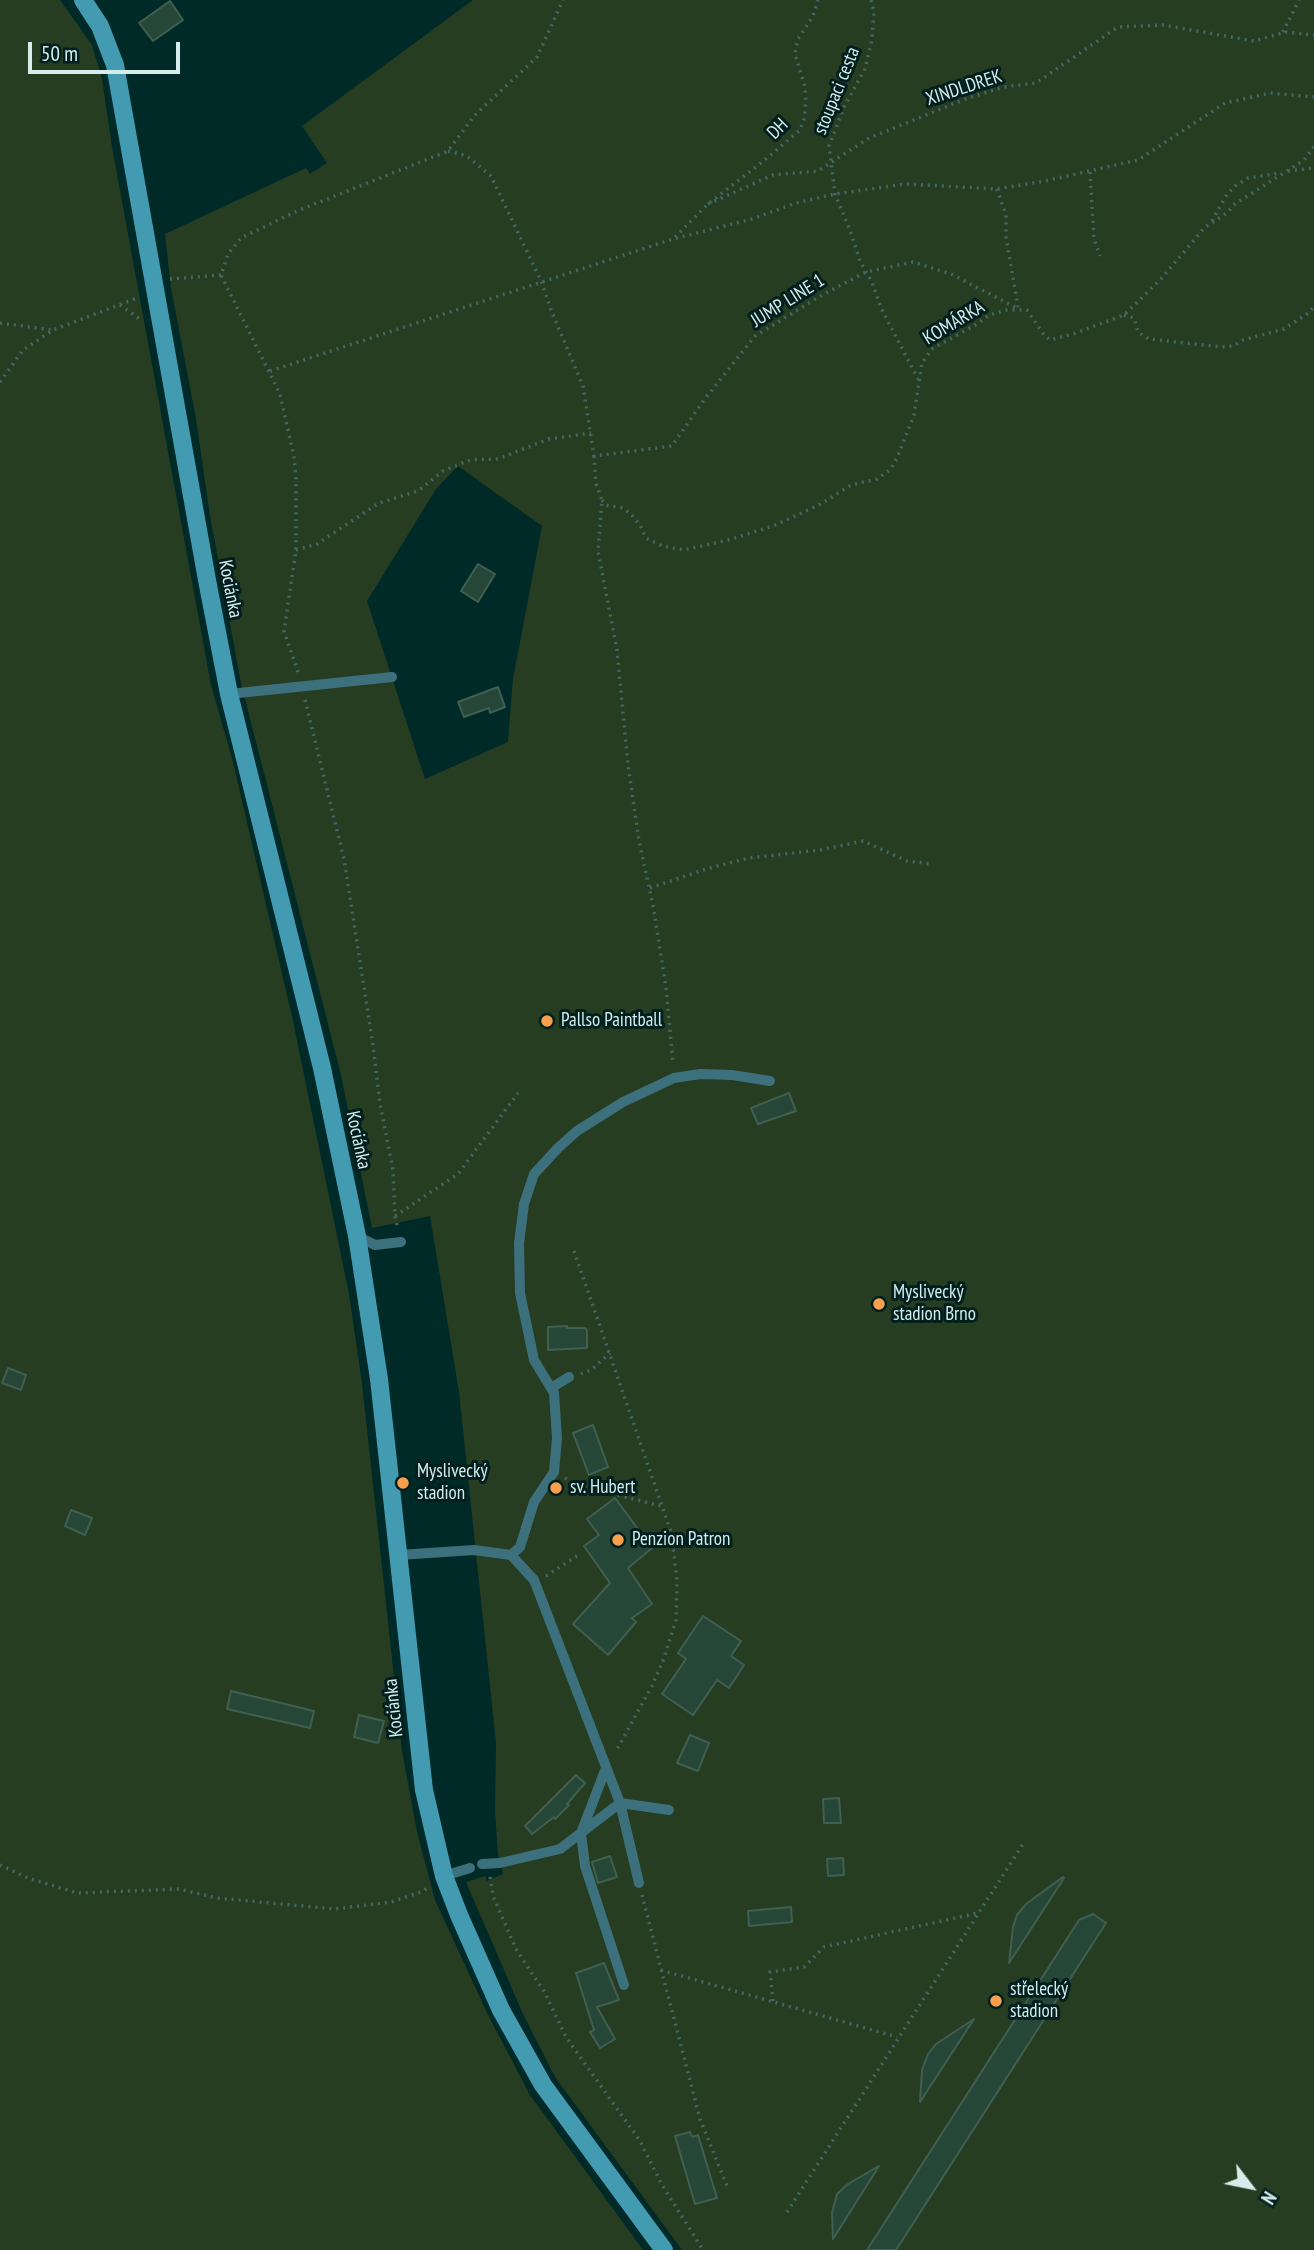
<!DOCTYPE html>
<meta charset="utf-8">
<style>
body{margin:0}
#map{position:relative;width:1314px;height:2250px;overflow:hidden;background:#002a28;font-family:"PT Sans Narrow",sans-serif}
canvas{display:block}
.north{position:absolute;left:1216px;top:2152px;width:70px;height:70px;-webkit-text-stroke:5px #011f1e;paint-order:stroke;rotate:122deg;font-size:19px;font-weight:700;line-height:28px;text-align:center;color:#d6ecea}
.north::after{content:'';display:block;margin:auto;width:24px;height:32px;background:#d6ecea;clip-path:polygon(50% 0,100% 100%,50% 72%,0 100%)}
.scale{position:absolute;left:28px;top:42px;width:152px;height:32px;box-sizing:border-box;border:4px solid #d6ecea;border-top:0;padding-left:9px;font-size:21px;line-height:24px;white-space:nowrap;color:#d6ecea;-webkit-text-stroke:5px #011f1e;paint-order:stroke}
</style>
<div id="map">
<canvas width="1314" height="2250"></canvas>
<div class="north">N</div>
<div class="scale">50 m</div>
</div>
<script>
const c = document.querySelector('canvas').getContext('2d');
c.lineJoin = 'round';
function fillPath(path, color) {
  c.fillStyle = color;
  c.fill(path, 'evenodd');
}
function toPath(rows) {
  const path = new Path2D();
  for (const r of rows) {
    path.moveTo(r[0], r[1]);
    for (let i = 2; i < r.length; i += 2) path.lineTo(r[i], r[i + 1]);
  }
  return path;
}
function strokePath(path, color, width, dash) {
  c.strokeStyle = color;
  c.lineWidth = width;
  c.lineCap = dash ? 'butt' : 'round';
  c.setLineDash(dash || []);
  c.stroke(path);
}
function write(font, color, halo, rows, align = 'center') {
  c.font = font + ' "PT Sans Narrow",sans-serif';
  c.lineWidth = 6;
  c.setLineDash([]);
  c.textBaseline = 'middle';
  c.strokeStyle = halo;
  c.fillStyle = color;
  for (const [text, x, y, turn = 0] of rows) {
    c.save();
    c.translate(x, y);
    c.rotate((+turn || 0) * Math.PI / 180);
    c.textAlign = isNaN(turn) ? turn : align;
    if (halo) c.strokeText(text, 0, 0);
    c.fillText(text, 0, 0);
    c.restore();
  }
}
fillPath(toPath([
 [0,0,60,0,92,45,102,79,112,147,211,685,233,762,293,1021,349,1294,362,1383,402,1751,417,1832,435,1900,488,2015,530,2095,643,2250,0,2250],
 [473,0,1314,0,1314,2250,682,2250,555,2077,523,2014,466,1882,485,1876,487,1881,503,1874,498,1855,495,1811,496,1743,459,1392,430,1216,372,1228,341,1075,241,683,210,516,196,419,171,288,165,234,306,168,310,174,327,163,302,126],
 [458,466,542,526,513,679,508,742,425,779,367,601,436,489]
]), '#273d21');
const building = toPath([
 [170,1,183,20,153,41,139,23,170,1],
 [478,564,495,574,478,602,461,591,478,564],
 [498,687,505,707,490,713,489,708,464,717,458,702,498,687],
 [789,1093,796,1111,758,1124,751,1108,789,1093],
 [567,1326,567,1328,585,1328,587,1330,587,1348,548,1350,548,1327,567,1326],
 [8,1368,26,1375,21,1390,2,1383,8,1368],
 [593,1425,608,1467,589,1475,573,1433,593,1425],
 [615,1498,652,1548,628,1568,652,1604,632,1618,636,1622,608,1655,573,1624,610,1583,584,1546,599,1535,587,1519,615,1498],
 [71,1510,92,1518,85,1535,65,1526,71,1510],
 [703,1616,741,1641,731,1656,744,1665,729,1688,717,1680,693,1715,662,1694,686,1659,678,1653,703,1616],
 [231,1691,314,1711,310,1728,227,1709,231,1691],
 [359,1715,384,1721,378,1743,354,1737,359,1715],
 [690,1735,709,1743,698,1771,677,1763,690,1735],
 [576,1775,585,1783,567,1804,569,1805,555,1819,554,1817,532,1834,525,1826,576,1775],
 [839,1798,841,1823,824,1823,823,1799,839,1798],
 [610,1856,617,1877,598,1883,592,1862,610,1856],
 [843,1858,844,1875,828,1876,827,1859,843,1858],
 [1063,1877,1064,1878,1009,1963,1013,1927,1017,1915,1026,1904,1063,1877],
 [791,1907,792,1922,749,1926,748,1911,791,1907],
 [1093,1914,1106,1923,896,2250,867,2250,1079,1920,1093,1914],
 [604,1963,619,2000,597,2007,615,2039,600,2048,590,2032,594,2030,576,1973,604,1963],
 [974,2019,920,2102,922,2070,928,2054,936,2044,974,2019],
 [690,2132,692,2137,698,2135,717,2198,695,2204,675,2136,690,2132],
 [879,2166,833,2239,832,2213,837,2194,848,2184,879,2166]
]);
fillPath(building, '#264638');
strokePath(building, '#3f5f51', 2);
strokePath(toPath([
 [871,0,874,11,872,39,865,69,844,107,829,146,835,194,850,230,860,261,872,282,881,308,918,379],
 [1283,32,1299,0],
 [448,151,467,156,491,176,542,283,551,310,583,386,594,456,672,446,704,400,755,336,822,295,866,272,913,262,951,274,1017,308],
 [1288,171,1314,168],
 [1090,172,1094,239,1100,256],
 [997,189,1006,215,1006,237,1018,307],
 [708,204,773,175,818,171,869,138,968,98,1004,87,1036,83,1118,27,1163,25,1254,41,1286,32,1314,35],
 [1212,221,1226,196,1235,186,1248,178,1281,173],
 [675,237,708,204,766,159,800,130,804,119,806,101,805,87,795,54,796,47,798,39,813,16,818,0],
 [170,279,221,275],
 [120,305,141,320],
 [1124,315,1134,318,1138,332,1149,339,1222,347,1233,346,1243,340,1284,329,1307,314,1314,307],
 [0,323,53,330],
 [270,371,673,239,752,219,796,203,835,194,905,184,997,189,1045,181,1138,160,1225,103,1270,93,1314,97],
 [0,382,23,350,53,330,137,298],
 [594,456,596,484,602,500,598,551,617,650,628,765,639,841,653,905,666,988,673,1063],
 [602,500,606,505,622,508,630,513,640,525,646,538,662,546,684,550,728,540,773,526,821,504,851,485,877,479,891,469,897,458,914,415,922,363,932,349,977,324,989,315,1007,310,1027,310,1044,335,1050,340,1073,334,1124,315,1161,279,1205,227,1227,213,1235,204,1304,160,1314,147],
 [296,550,317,544,379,503,418,491,443,471,470,460,498,459,549,439,591,433],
 [298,672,284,631,296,550,296,479,294,457,280,394,221,275,228,254,241,238,297,211,448,151,474,116,537,57,563,0],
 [305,700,344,859,373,1045,380,1104,393,1170,395,1217,398,1229],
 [650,888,706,869,749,858,820,850,863,841,907,861,931,864],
 [395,1216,458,1174,518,1093],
 [574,1251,671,1532,677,1580,676,1620,664,1658,652,1686,616,1751],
 [581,1374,591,1370,610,1353],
 [565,1478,577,1485,661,1506],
 [546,1576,580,1554],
 [0,1865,28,1878,77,1893,179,1889,217,1898,335,1909,391,1902,421,1892,429,1887],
 [490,1877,493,1896,516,1949,545,1993,566,2037,640,2141,662,2185,703,2250],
 [642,1895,700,2119,727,2186],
 [661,1970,897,2037],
 [773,2001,770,1972,804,1967,824,1947,978,1913],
 [787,2212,1023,1844]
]), '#436765', 3.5, [2, 5]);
strokePath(toPath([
 [229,694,392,677],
 [357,1236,375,1245,401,1242],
 [551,1388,569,1377],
 [399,1555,474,1550,511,1555,534,1580,620,1803,669,1810],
 [511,1555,520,1547,534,1502,554,1472,557,1438,554,1393,534,1360,520,1293,519,1243,524,1204,534,1174,558,1148,577,1131,623,1102,674,1078,700,1074,732,1075,770,1081],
 [606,1768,581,1833,585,1866,624,1985],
 [482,1864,500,1863,560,1849,620,1803,639,1883],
 [444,1876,470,1868]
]), '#3c707d', 10);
strokePath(toPath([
 [83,0,100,26,115,65,207,580,229,694,322,1068,357,1236,379,1379,424,1790,444,1876,459,1915,501,2010,543,2085,664,2250]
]), '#429bb1', 18);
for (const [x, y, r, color] of [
 [547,1021,7,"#f9a04c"],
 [879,1304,7,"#f9a04c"],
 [403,1483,7,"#f9a04c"],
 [556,1488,7,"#f9a04c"],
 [618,1540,7,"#f9a04c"],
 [996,2001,7,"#f9a04c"]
]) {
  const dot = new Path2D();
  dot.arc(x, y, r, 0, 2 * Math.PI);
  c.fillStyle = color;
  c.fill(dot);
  strokePath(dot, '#011f1e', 2.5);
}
write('19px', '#d6ecea', '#011f1e', [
 ["XINDLDREK",964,88,-18],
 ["stoupaci cesta",837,91,-68],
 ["DH",778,129,-45],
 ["JUMP LINE 1",788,301,-32],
 ["KOMÁRKA",954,323,-31],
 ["Kociánka",230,589,79],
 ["Kociánka",358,1140,78],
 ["Kociánka",394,1708,-96]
]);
write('19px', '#d6ecea', '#011f1e', [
 ["Pallso Paintball",561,1021],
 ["Myslivecký",893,1293],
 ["stadion Brno",893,1315],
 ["Myslivecký",417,1472],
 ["stadion",417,1494],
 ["sv. Hubert",570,1488],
 ["Penzion Patron",632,1540],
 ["střelecký",1010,1990],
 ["stadion",1010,2012]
], 'left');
</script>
